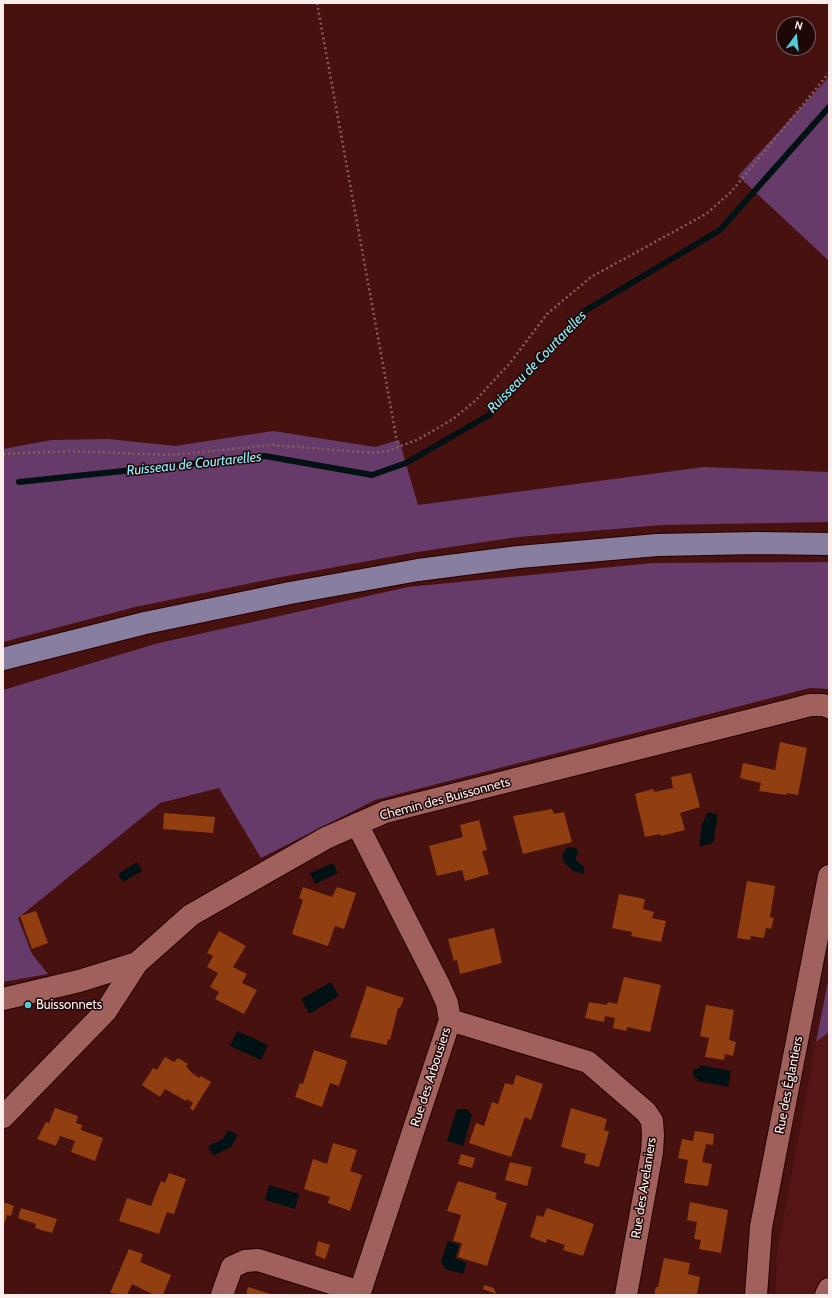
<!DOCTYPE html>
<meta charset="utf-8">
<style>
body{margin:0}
#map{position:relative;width:832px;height:1298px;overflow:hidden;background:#471110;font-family:Cabin,sans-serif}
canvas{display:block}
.frame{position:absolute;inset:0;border:4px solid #fdeeec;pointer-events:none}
.north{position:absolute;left:776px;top:16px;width:40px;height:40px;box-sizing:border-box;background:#1e0706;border:1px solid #776362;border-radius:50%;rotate:15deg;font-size:11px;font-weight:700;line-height:16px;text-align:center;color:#fdeeec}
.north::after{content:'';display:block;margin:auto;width:14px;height:18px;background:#52cbd9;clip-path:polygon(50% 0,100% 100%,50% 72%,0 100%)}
</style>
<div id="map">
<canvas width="832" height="1298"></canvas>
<div class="frame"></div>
<div class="north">N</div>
</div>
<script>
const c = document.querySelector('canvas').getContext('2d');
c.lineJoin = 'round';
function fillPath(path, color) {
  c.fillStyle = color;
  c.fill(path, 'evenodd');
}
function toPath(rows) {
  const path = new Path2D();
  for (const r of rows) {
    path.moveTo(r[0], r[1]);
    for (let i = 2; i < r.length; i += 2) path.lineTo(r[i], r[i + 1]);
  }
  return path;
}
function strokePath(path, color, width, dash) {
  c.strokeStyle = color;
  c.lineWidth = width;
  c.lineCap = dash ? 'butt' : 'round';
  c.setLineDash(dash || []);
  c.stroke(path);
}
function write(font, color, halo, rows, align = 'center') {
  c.font = font + ' Cabin,sans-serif';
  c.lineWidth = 3;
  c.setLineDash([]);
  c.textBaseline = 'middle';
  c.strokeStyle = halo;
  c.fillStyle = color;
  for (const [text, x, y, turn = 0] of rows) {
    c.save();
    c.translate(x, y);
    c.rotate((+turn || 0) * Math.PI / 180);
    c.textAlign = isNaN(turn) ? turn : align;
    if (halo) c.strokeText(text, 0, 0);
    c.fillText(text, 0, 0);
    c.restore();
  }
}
fillPath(toPath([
 [829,1032,829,1295,775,1295,777,1252,816,1042]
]), '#541514');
fillPath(toPath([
 [829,77,829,261,738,176],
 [273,431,375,447,399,440,418,505,704,467,829,472,829,522,663,525,518,537,417,552,276,578,135,607,3,642,3,449,52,440,108,439,175,446],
 [829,562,829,689,810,688,375,800,261,858,219,788,160,803,18,918,32,954,48,974,3,982,3,690,155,644,408,587,653,563],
 [829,976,829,1032,816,1042]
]), '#673b69');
fillPath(toPath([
 [708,812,718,815,713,843,699,847,702,824],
 [568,847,576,848,578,853,575,859,584,867,583,874,573,871,563,861,562,856,564,851],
 [137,862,142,871,123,882,118,874],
 [333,863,338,873,315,884,310,873],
 [331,982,339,996,309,1014,301,999],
 [237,1031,268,1045,261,1060,230,1046],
 [700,1065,731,1071,728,1087,697,1081,698,1079,694,1077,693,1071,694,1069,700,1068],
 [457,1109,467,1109,472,1115,463,1146,447,1141],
 [228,1130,238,1135,231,1147,213,1156,208,1146,223,1139],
 [269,1185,299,1194,295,1209,265,1200],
 [448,1241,459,1245,455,1258,467,1263,463,1274,445,1269,441,1261]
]), '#021214');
strokePath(toPath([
 [19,482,265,456,372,475,406,463,489,415,583,312,720,230,829,107]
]), '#021214', 6);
fillPath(toPath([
 [780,742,807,748,798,795,787,793,786,795,759,791,761,783,740,778,743,763,775,770],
 [691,773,700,807,680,813,685,830,661,836,660,834,645,837,635,794,653,789,655,792,673,788,671,777],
 [552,809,554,814,564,812,572,842,523,854,513,816],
 [164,813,215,817,213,833,163,829],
 [479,820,487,850,482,851,489,874,465,881,462,870,437,876,429,846,463,837,460,825],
 [747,881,775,886,770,917,774,918,771,929,766,928,764,938,751,936,750,940,737,938],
 [303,887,332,897,337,887,356,893,344,929,335,926,328,946,292,934,303,900,299,898],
 [619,894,645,899,643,909,654,912,652,918,666,921,661,942,631,936,632,932,612,928],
 [36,911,48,943,32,949,20,916],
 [494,928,502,963,460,974,457,960,454,961,448,939],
 [219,931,246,946,233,967,247,974,242,983,257,990,244,1014,215,999,219,992,210,987,218,973,207,967,213,956,207,953],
 [624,977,661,985,650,1032,627,1027,626,1031,613,1028,615,1018,605,1016,604,1022,585,1018,589,1002,607,1005,608,1002,617,1004],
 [367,986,404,998,400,1008,398,1008,390,1040,388,1039,387,1045,350,1037],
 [706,1005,734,1010,729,1040,736,1042,733,1056,725,1054,724,1060,705,1057,709,1038,700,1036],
 [314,1050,347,1061,339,1086,330,1083,322,1107,295,1097,300,1083,303,1084],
 [165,1057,174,1062,178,1058,188,1064,186,1066,192,1073,199,1078,201,1076,211,1082,193,1111,190,1108,193,1103,187,1099,186,1101,165,1089,160,1097,142,1085,153,1068,157,1070],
 [516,1075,543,1084,531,1120,525,1117,511,1157,469,1143,476,1123,484,1126,492,1102,498,1104,505,1083,513,1085],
 [55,1108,78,1116,76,1123,82,1125,81,1130,103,1138,95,1161,71,1152,75,1141,60,1136,56,1146,37,1139,46,1122,49,1123],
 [571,1108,607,1119,604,1130,609,1132,599,1167,584,1163,586,1154,561,1147],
 [695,1131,714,1134,713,1145,706,1144,702,1162,712,1164,708,1186,684,1183,688,1160,678,1158,682,1139,693,1141],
 [333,1143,357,1150,350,1171,362,1175,350,1211,328,1203,330,1197,304,1189,313,1159,327,1164],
 [461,1154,475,1158,472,1168,458,1164],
 [510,1162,532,1167,527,1186,505,1180],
 [169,1173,186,1179,174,1214,167,1212,159,1234,119,1221,127,1198,151,1206,161,1181,165,1183],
 [458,1181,497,1193,495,1199,507,1203,487,1266,458,1257,462,1243,453,1241,461,1215,447,1211],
 [3,1202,14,1206,11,1216,7,1215,3,1227],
 [690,1202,728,1210,721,1253,699,1249,701,1240,694,1239,697,1222,687,1220],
 [21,1208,57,1219,52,1233,35,1228,36,1224,18,1218],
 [547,1208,594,1224,583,1256,563,1250,565,1245,547,1239,546,1243,530,1237,537,1215,543,1217],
 [318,1241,330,1245,325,1259,315,1255],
 [129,1249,143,1254,140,1262,171,1275,163,1295,154,1295,132,1284,127,1295,110,1293],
 [664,1258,690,1263,688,1274,700,1277,697,1295,654,1295,656,1287,658,1287],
 [484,1285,494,1288,496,1294,483,1289],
 [248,1287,274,1295,246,1295]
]), '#913f10');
const minor = toPath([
 [357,824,439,985,447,1003,450,1020,359,1295],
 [3,999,79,981,137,963,191,915,326,838,385,812,791,710,810,705,823,705,829,707],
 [450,1020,588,1062,646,1112,652,1121,653,1135,652,1152,626,1295],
 [3,1117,106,1011,137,963],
 [222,1295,232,1267,245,1261,258,1260,360,1292],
 [756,1295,761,1227,829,876],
 [826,1295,829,1289]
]);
const major = toPath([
 [3,659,145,623,290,593,418,570,519,557,657,545,757,543,829,544]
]);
strokePath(minor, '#260102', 24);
strokePath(major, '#260102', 24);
strokePath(toPath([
 [317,3,398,447],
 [3,454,69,451,171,455,273,445,374,453,388,451,419,439,453,419,475,401,510,363,547,314,591,277,706,214,731,192,829,73]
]), '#875f5e', 2.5, [2, 3]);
strokePath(minor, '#a0615c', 22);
strokePath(major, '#877ea0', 22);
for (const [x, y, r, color] of [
 [28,1005,4,"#52cbd9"]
]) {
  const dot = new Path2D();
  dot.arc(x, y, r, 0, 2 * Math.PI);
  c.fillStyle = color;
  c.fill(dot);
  strokePath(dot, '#1e0706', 1.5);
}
write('13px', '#fdeeec', '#1e0706', [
 ["Chemin des Buissonnets",445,799,-15],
 ["Rue des Arbousiers",431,1077,-72],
 ["Rue des Églantiers",789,1085,-79],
 ["Rue des Avelaniers",644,1188,-81]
]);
write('13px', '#fdeeec', '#1e0706', [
 ["Buissonnets",36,1005]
], 'left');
write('italic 14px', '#8feffa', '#1e0706', [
 ["Ruisseau de Courtarelles",537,362,-46],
 ["Ruisseau de Courtarelles",194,464,-6]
]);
</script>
